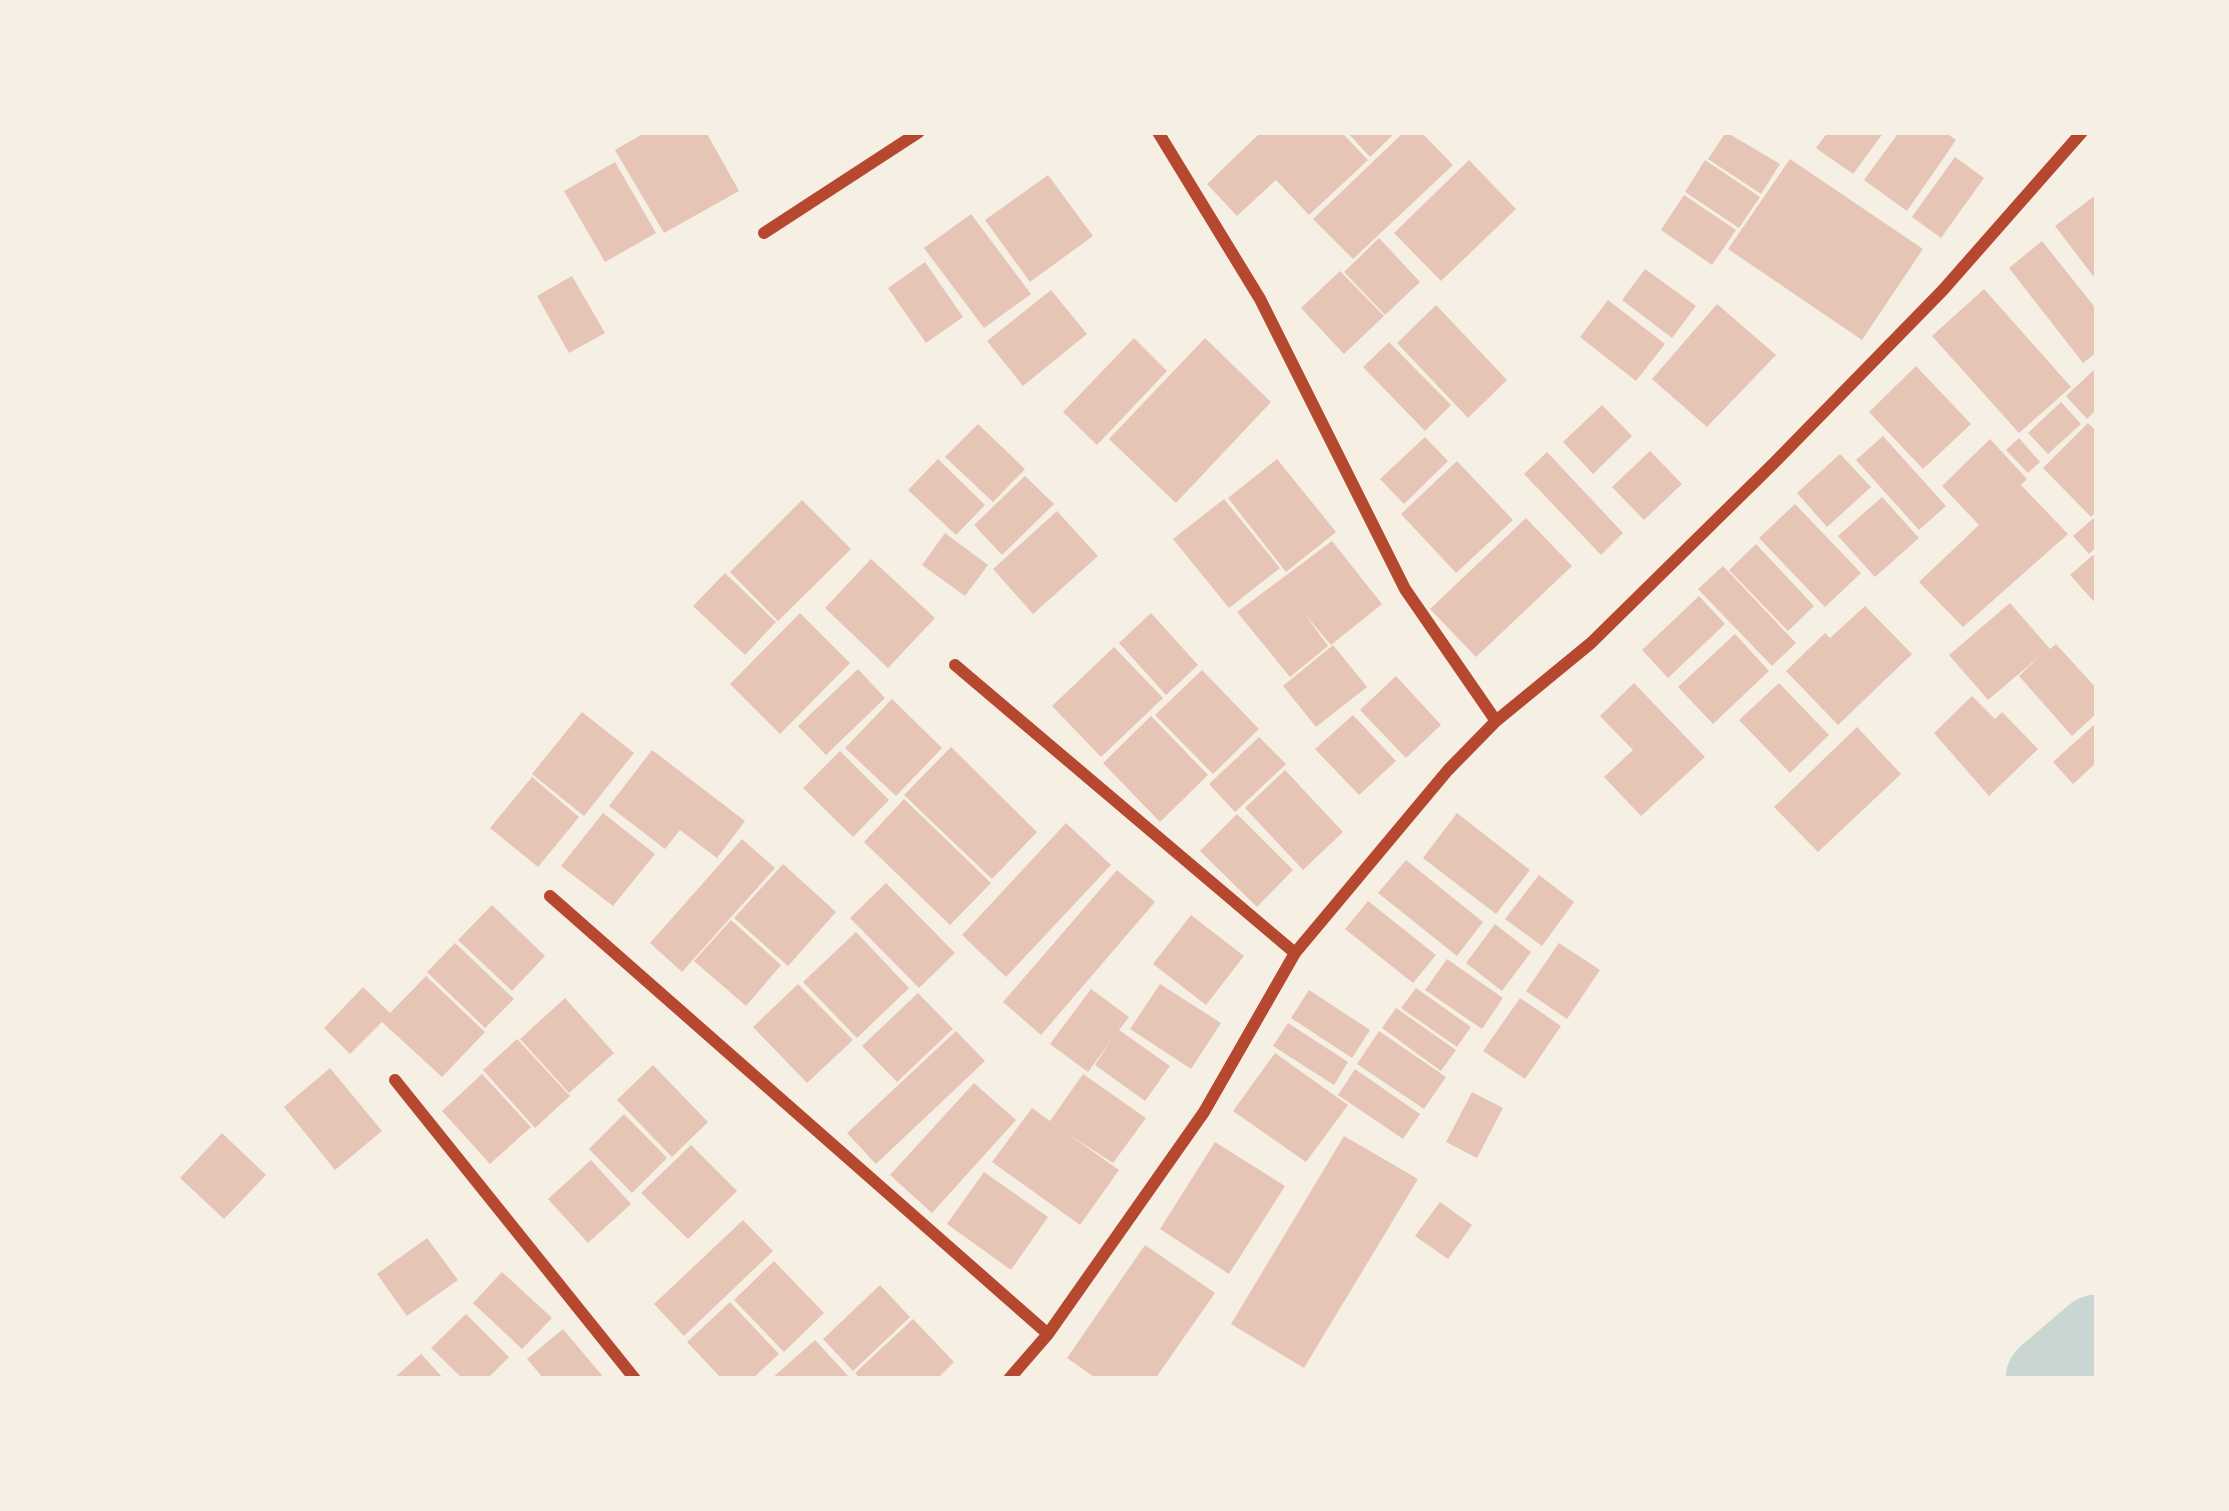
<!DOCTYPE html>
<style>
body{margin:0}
#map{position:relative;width:2229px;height:1511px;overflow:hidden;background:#f6efe4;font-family:Quicksand,sans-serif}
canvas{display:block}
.frame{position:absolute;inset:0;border:135px solid #f6efe4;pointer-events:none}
</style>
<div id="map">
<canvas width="2229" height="1511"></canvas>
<div class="frame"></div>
</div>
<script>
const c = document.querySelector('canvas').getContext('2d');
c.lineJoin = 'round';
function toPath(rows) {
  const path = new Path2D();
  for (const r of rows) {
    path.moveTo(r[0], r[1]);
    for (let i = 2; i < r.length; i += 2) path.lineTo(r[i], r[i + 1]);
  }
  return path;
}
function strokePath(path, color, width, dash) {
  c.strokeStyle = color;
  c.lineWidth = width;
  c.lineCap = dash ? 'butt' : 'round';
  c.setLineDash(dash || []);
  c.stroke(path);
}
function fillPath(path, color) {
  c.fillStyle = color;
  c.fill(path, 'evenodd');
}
strokePath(toPath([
 [2049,1379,2097,1338]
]), '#c9d6d2', 87);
fillPath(toPath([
 [646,132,706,132,739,191,664,233,615,150],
 [1261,132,1341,132,1368,160,1309,215,1276,180,1237,216,1207,184],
 [1347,132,1396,132,1370,157],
 [1404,132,1421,132,1453,165,1353,259,1313,219],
 [1726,132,1780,164,1761,194,1708,159],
 [1828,132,1884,132,1853,174,1816,148],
 [1899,132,1945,132,1956,140,1907,211,1864,180],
 [1955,157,1984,178,1941,238,1912,217],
 [1790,159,1923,249,1862,340,1728,249],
 [1469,160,1516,209,1441,281,1394,233],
 [1705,160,1760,197,1739,228,1685,192],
 [615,162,656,233,605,262,564,191],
 [1048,175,1093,236,1030,282,985,220],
 [2097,194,2097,281,2055,226],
 [1684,195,1736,230,1712,265,1661,230],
 [971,214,1031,294,984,328,924,248],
 [1379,238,1420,282,1385,315,1344,272],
 [2042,241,2097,310,2097,352,2083,363,2009,268],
 [925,262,963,317,926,343,888,288],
 [1645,269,1696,306,1672,338,1622,300],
 [1340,271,1384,316,1344,354,1301,308],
 [572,276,605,333,569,353,537,296],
 [1984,289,2071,387,2019,433,1932,336],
 [1051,290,1087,334,1023,386,987,341],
 [1608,300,1665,344,1636,381,1580,337],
 [1717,304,1776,355,1707,427,1652,379],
 [1436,305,1507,380,1468,418,1397,343],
 [1134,338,1167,371,1097,445,1063,412],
 [1205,338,1271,402,1176,503,1109,439],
 [1389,342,1451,405,1425,431,1363,367],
 [1916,366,1971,424,1923,469,1869,412],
 [2097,367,2097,409,2087,419,2066,396],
 [2061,402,2081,424,2048,454,2028,433],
 [1602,405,1632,436,1593,474,1563,442],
 [2088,423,2097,432,2097,511,2091,517,2043,468],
 [978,424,1025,469,993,502,945,457],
 [1883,436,1946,506,1919,530,1856,460],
 [1425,437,1448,461,1404,504,1380,479],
 [2019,438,2040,462,2028,473,2006,450],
 [1990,439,2027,479,2021,485,2068,534,1963,627,1919,582,1979,525,1942,486],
 [1650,451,1682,484,1644,520,1612,487],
 [1547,452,1623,533,1601,555,1524,474],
 [1840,454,1871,487,1827,527,1797,493],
 [938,459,985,505,956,535,908,490],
 [1277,459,1336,532,1286,572,1228,498],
 [1457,461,1513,520,1456,573,1401,514],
 [1025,476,1054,504,1002,555,974,525],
 [1882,497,1919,538,1875,577,1838,536],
 [1224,499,1280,568,1229,608,1173,539],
 [802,500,851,549,778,621,730,572],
 [1795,504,1861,573,1825,607,1759,538],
 [1057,511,1098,556,1033,614,993,569],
 [2095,517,2097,547,2089,554,2073,536],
 [1526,518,1572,566,1476,657,1430,609],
 [945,533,988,565,965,596,922,565],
 [1332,541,1382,604,1331,645,1304,613,1328,646,1290,677,1237,612],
 [1756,544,1814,606,1788,631,1729,570],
 [2093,555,2097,559,2097,605,2070,575],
 [871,559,935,618,888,668,825,608],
 [1723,566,1796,643,1772,666,1698,589],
 [725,573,776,622,745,655,693,606],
 [1699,596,1725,624,1668,678,1642,650],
 [2010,603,2050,649,2056,644,2097,689,2097,713,2072,736,2019,676,2041,655,1988,700,1949,655],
 [1865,606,1912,654,1838,725,1786,671,1825,633,1830,638],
 [800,613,850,663,780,734,730,684],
 [1151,613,1198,665,1166,695,1119,643],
 [1735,634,1769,671,1713,724,1678,687],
 [1333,645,1367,687,1316,727,1283,686],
 [1114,647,1163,698,1101,757,1052,706],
 [858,669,885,698,826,755,798,726],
 [1202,670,1259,729,1213,774,1155,715],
 [1396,676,1441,725,1406,758,1360,710],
 [1634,683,1705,757,1641,816,1604,777,1633,750,1600,716],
 [1779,683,1829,735,1790,773,1739,720],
 [1972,696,1995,719,2002,712,2038,749,1989,796,1934,733],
 [892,699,942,748,896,796,845,748],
 [582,712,634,753,584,816,532,774],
 [1353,715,1396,761,1359,795,1315,749],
 [1151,716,1208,775,1160,822,1103,763],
 [2097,722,2097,762,2073,784,2053,762],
 [1857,727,1901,774,1818,852,1774,807],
 [1259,737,1286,764,1235,812,1209,784],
 [951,747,1037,832,992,879,904,795],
 [652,750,745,821,717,858,680,830,665,849,609,806],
 [840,751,889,800,853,837,803,788],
 [1285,770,1343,832,1303,870,1245,808],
 [532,777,579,817,538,867,490,828],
 [904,799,991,883,950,925,864,842],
 [603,813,655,854,613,906,561,866],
 [1457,813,1530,870,1496,914,1423,858],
 [1237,814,1293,870,1257,907,1200,851],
 [1066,823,1111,865,1006,977,962,935],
 [742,839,775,868,682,972,650,943],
 [1406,860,1483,922,1457,956,1378,893],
 [783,864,836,912,788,966,734,918],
 [1117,870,1155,902,1041,1035,1003,1002],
 [1539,875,1574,902,1542,946,1505,919],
 [886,883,955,953,919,988,850,918],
 [1368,901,1436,955,1413,983,1345,929],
 [492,905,545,956,512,991,458,940],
 [1191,915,1244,956,1206,1005,1153,964],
 [731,920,781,965,746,1006,694,961],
 [1495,924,1531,952,1502,991,1466,963],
 [856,932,909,988,857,1038,803,982],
 [455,943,514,999,485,1028,427,972],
 [1559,943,1600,970,1567,1019,1526,991],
 [1447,959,1503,998,1482,1029,1425,990],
 [426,976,485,1032,442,1077,382,1022,350,1054,324,1028,363,987,390,1013],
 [798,984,853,1040,807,1083,753,1027],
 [1160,984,1221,1023,1191,1069,1130,1029],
 [1416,988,1471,1027,1457,1047,1401,1008],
 [1091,989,1129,1017,1119,1030,1170,1066,1145,1101,1095,1065,1112,1039,1088,1072,1050,1044],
 [1309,990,1370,1030,1352,1058,1291,1018],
 [918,993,953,1029,897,1082,862,1046],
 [565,998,614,1053,569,1093,520,1039],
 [1520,998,1561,1026,1525,1079,1483,1051],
 [1396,1008,1456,1050,1441,1071,1382,1028],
 [1288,1023,1348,1062,1334,1085,1273,1046],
 [956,1031,985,1061,876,1164,847,1133],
 [1379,1031,1446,1077,1424,1109,1357,1064],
 [517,1039,570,1096,535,1128,483,1070],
 [1275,1053,1348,1105,1306,1162,1233,1111],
 [653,1065,708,1122,672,1157,617,1100],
 [330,1068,382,1131,335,1170,284,1107],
 [1355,1069,1420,1114,1403,1139,1338,1095],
 [482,1074,531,1127,490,1164,442,1111],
 [1083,1074,1146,1118,1113,1163,1068,1134,1119,1170,1080,1225,992,1162,1032,1108,1050,1121],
 [974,1083,1016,1120,932,1213,890,1175],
 [1472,1092,1503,1108,1477,1158,1446,1142],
 [624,1114,667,1158,632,1193,589,1149],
 [222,1133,266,1175,224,1219,180,1178],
 [1344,1136,1418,1179,1304,1368,1231,1324],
 [1215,1142,1285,1186,1229,1274,1160,1229],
 [691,1145,737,1191,688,1239,641,1193],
 [591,1160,631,1204,588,1243,548,1199],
 [984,1172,1048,1217,1011,1270,947,1224],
 [1440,1202,1472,1225,1448,1259,1415,1236],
 [743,1220,773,1251,684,1336,654,1304],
 [427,1238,458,1280,407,1316,377,1274],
 [1145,1245,1215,1293,1155,1379,1097,1379,1067,1358],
 [774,1261,824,1313,784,1352,734,1300],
 [502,1272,552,1318,522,1349,473,1303],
 [880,1285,910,1317,853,1371,823,1339],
 [730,1302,779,1354,752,1379,722,1379,687,1342],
 [466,1314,509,1357,487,1379,463,1379,431,1348],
 [913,1319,954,1362,937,1379,861,1379,855,1373],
 [563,1329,605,1379,544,1379,527,1359],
 [815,1340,851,1379,771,1379],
 [421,1354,444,1379,393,1379]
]), '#e6c5b7');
strokePath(toPath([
 [1158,132,1260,299,1405,589,1496,721],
 [764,233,919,132],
 [955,665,1295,953],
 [550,896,1048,1334],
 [395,1080,635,1379],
 [1009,1379,1048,1334,1204,1112,1295,953,1448,770,1496,721,1591,643,1774,463,1943,290,2082,132]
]), '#b5482f', 12);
</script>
